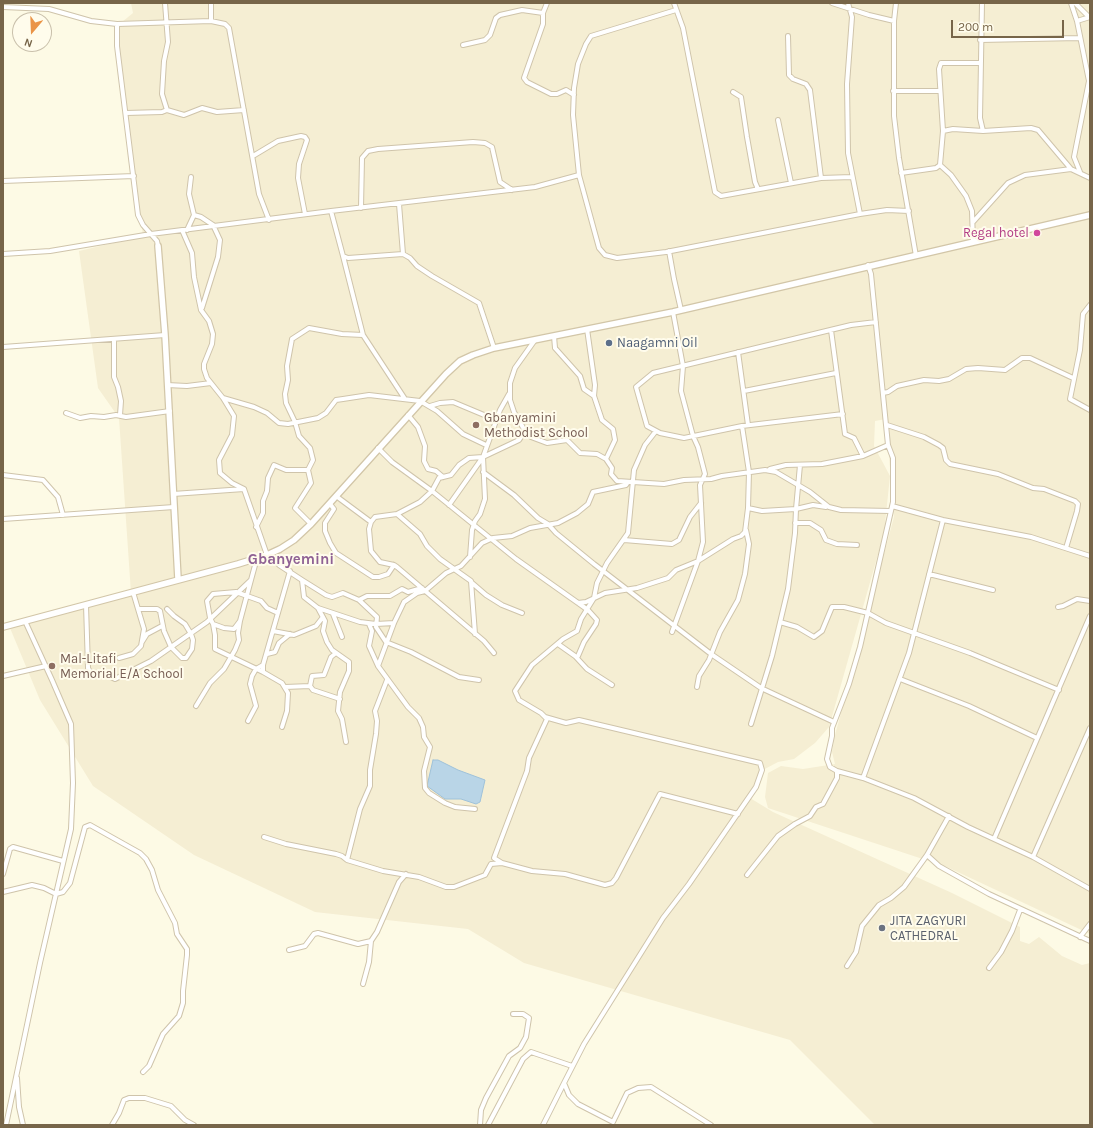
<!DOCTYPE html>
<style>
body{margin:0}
#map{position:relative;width:1093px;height:1128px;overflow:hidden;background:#fdfae5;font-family:Karla,sans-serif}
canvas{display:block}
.frame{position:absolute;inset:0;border:4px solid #776549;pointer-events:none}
.north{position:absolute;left:12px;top:12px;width:40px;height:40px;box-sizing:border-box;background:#fffcec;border:1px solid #c9c0ab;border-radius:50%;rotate:199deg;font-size:11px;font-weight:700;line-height:16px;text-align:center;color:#776549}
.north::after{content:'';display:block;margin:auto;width:14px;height:18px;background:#ea9447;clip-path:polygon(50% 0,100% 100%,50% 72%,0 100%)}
.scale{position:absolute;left:951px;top:20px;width:113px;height:18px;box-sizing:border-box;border:2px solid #776549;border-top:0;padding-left:5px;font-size:12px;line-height:14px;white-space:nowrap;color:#776549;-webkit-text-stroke:3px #fffcec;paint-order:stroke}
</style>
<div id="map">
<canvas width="1093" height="1128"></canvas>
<div class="frame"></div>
<div class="north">N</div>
<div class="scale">200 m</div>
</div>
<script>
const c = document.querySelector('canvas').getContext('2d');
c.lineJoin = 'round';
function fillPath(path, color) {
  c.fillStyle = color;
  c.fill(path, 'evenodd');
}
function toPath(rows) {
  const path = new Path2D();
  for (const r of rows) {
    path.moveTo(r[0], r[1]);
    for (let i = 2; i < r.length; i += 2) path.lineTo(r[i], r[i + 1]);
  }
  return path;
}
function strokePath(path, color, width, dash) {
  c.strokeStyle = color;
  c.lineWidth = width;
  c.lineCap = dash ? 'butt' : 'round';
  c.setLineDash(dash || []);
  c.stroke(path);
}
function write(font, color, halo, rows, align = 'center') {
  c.font = font + ' Karla,sans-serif';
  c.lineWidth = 4;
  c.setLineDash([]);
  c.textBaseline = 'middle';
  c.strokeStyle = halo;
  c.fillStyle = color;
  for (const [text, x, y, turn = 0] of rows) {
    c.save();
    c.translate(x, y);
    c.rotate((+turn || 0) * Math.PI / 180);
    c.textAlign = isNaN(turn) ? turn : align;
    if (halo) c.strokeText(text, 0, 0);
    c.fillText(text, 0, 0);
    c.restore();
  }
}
fillPath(toPath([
 [131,3,1090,3,1090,934,947,867,768,808,765,797,768,773,781,766,803,769,835,764,832,752,835,735,894,517,886,419,875,421,874,446,890,476,884,533,829,727,815,743,794,759,778,762,761,771,750,798,773,812,952,893,1020,927,1020,941,1029,944,1039,937,1062,956,1082,965,1090,963,1090,1125,875,1125,790,1040,524,963,468,929,315,912,194,855,93,786,40,700,10,628,131,593,119,418,98,388,79,251,143,236,119,59,117,26,133,13]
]), '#f5eed3');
const water = toPath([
 [433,760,438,760,458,770,485,780,480,802,476,804,461,799,445,799,427,786,433,760]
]);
fillPath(water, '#b9d5e7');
strokePath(water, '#9fc2da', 1);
const street = toPath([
 [211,3,211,21],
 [547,3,543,13,543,24,524,78,527,82,551,94,557,94,566,90,574,95],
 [674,3,683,28,715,192,721,196,821,178,852,177],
 [832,3,869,15,894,21,894,116,899,158,916,256],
 [848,3,852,17,847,84,848,153,860,214],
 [982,3,980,118,983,131],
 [1071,3,1077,21,1089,81,1074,157,1080,172],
 [1075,3,1089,17],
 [3,7,49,9,91,21,117,24,211,21,225,24,229,28,259,194,269,220],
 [676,10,591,36,586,44,578,64,574,88,573,115,579,175,599,248,605,255,617,258,666,252,860,214,887,210,909,211],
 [894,21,896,3],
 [1077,21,1090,17],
 [117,24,117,46,138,215,143,225,157,241,158,246],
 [788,36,789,75,793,79,806,84,810,90,821,178],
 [980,40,1079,38],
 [463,45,485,40,490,35,496,18,500,15,522,10,543,13],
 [893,91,940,91],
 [733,92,741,97,747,137,755,182,758,189],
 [167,110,184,115,202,108,217,112,244,110],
 [126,113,162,112,167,110,162,94,164,61,168,42,165,3],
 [778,120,791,183],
 [943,131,953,129,983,131,1031,128,1038,130,1071,169,1090,178],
 [253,156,278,141,301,136,305,137,307,140,299,164,298,178,305,214],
 [940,165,951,175,966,196,972,211,973,242],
 [901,173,936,168,940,165,943,131,939,69,941,63,981,63],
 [191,177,189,194,194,215,201,217,213,225,220,240,218,257,202,308],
 [3,181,134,176],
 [399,204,403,254],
 [361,208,362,158,368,151,378,149,473,142,485,143,492,147,500,182,512,190],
 [331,211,535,187,579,175],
 [973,222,1008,183,1025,175,1071,169],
 [182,230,192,253,194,277,201,310,209,321,213,334,212,344,204,364,204,369,207,378,223,398,254,407,267,413,279,423,288,424,318,418,326,413,336,400,343,399,369,395,420,401,437,411,463,434,486,445],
 [187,230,194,215],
 [669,251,674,279,681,310],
 [3,254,50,251,151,234,331,211,343,256,348,258,403,254,410,258,417,266,432,276,479,303,494,348],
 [343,256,363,335,405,399],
 [868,265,871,274,888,445,893,458,893,502,860,647,849,684,832,728,832,736,827,759,830,767,837,771,863,778,914,798,968,827,1033,857,1090,889],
 [1090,305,1083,314,1080,350,1070,399,1090,410],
 [587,329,595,385,594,396,602,420,613,429,615,440,606,459],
 [831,330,845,434,854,438,863,456],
 [554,336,555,348,580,376,584,389,594,396],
 [114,339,114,377,118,387,121,401,120,415],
 [3,347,165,335],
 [738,352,748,425],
 [167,385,187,386,211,383],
 [744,391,836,373],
 [883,393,888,392,897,386,924,380,939,381,949,379,966,369,978,368,1005,370,1022,358,1030,358,1073,378],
 [223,398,234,416,232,435,219,460,220,473,232,483,244,489,267,555],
 [430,406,440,403,453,402,496,420],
 [66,413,80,418,91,416,104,417,116,415,126,417,170,411],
 [843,414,742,426,684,438,660,433,647,426,636,387,653,373,851,325,876,322],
 [408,415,418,427,425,446,424,461,428,469,436,471,443,477],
 [887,425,924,437,939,445,943,448,946,460,950,464,998,474,1033,488,1044,489,1075,501,1078,504,1077,511,1066,548],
 [742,426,749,472,748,508],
 [525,431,531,437,547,443,567,440,580,453,597,454,606,459,612,468,611,474,617,481,664,484,684,480,711,479,722,476,765,470,776,472,810,492,829,507,841,510,891,511],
 [378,448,392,462,432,491,516,559,588,610,597,620,596,624,584,642,578,656],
 [770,469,786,465,822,464,863,456,888,445],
 [483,472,514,495,538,518,548,524,556,533,594,564,711,654,761,688,834,722],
 [3,475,43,480,58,497,63,515],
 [173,494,244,489],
 [336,496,371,522],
 [330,504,334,509,325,523,325,531,330,543,336,553,373,577,379,577,388,574,394,565,397,567,484,641,494,653],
 [449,505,483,457],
 [892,506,943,520,1031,537,1090,556],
 [397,514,420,534,427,546,440,559,471,581,475,634],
 [3,519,174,507],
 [795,523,810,523,821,530,826,540,837,544,857,545],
 [311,524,295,508,311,483,308,470,313,460,310,448,299,436,295,422,286,403,285,394,288,380,287,366,292,339,309,328,342,334,363,335],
 [256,527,263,513,263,501,267,491,268,478,274,465,286,470,308,470],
 [624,540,672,544,679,540,690,517,701,503],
 [269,554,279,565,302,580,304,597,318,608,360,622,376,624,394,623],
 [470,557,472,530,475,521,480,514,485,499,483,457,500,410,509,394],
 [394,565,380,562,371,551,369,529,371,522,375,517,397,514,420,502,432,491,439,478,451,475,459,465,469,458,483,457,519,440,525,431,514,412,510,400,510,383,515,368,535,340],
 [929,574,993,590],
 [302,580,326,595,332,597,343,593,359,600,367,596,390,596,402,589,408,592,422,588],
 [471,582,486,595,502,605,522,613],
 [133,592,138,609,157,609,160,611,164,631,171,647,182,658,186,658,192,649,193,640,191,634,185,624,174,616,167,609],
 [359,600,377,617,376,627,386,642,411,652,459,677,479,680],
 [578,603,586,602,605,593,637,588,668,578,676,570,698,561,733,539,741,536,745,532,748,508,762,511,796,509,813,505,826,507],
 [86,605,88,668,90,672,105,674,115,679,151,661,207,622,251,580,257,558],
 [1058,607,1063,606,1077,599,1090,601],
 [318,608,325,621,323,631,327,642,332,650,349,662,349,671,340,692,338,711,342,719,346,742],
 [333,614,342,637],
 [780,622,797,627,814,637,822,631,832,607,844,607,868,613,886,623,970,653,1059,690],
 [213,624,224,628,234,629,240,621,251,580],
 [369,624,372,631,369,646,378,666,408,707,419,718,423,727,424,737,430,747,424,771,425,788,429,793,445,803,455,807,475,809],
 [273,631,294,635,316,626,323,617],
 [672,632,698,561,703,542,700,485,705,474,698,447,693,436,681,391,683,366,673,312],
 [142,642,147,634,162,626],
 [558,644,575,656,587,669,612,685],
 [267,654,275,652,279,643,290,634],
 [119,658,133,654,141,646,144,629,138,609],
 [378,666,394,623,404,602,417,593,425,591,446,573,461,566,482,543,493,538,512,536,530,528,558,523,577,513,588,504,593,492,626,485,628,482],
 [263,672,215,649,215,635,213,624,210,618,207,601,213,594,236,592,261,601,267,608,278,613],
 [3,676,46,666],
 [900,679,969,706,1037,738],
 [310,686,313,690,340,699],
 [285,687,310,686,312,676,324,675,331,657,336,653],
 [697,687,699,676,709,660,720,632,738,600,745,574,749,544,746,530],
 [196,706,210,683,224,669,235,650,239,640,238,633,240,621],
 [545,717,566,723,579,720,760,763,762,770,756,787,689,884,663,918,584,1044,564,1083,569,1095,578,1104,613,1122,627,1093,638,1088,651,1087,711,1125],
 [248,721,256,706,250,684,252,676,256,669,263,665],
 [751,724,772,656,788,589,795,533,796,509,800,465],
 [282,727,287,711,288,693,282,683,263,672,263,665,290,571],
 [863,778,909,653,943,520],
 [264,837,286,844,336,854,342,856,347,860,360,809,370,786,370,770,376,734,377,721,375,711,387,680],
 [994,839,1090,616],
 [927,855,939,866,989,894,1090,941],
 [1033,857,1090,728],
 [347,860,383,871,419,877,446,887,454,887,485,875,491,864,502,863,532,871,565,874,605,885,612,883,616,878,660,794,738,814],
 [502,863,494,858,527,771,529,758,547,719,541,713,519,700,515,691,532,665,563,639,577,631,581,619,594,598,597,583,607,563,628,533,634,470,645,445,656,431],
 [3,874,10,849,13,847,63,861],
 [747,875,778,836,795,824,810,816,816,807,823,804,837,778,837,771],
 [3,892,32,885,44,888,56,894,63,892,70,883,85,827,90,825,140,853,146,859,152,870,158,890,175,923,177,934,187,949,187,955,183,991,183,1003,179,1016,163,1034,149,1066,143,1072],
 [1080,937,1090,924],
 [289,950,305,946,314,934,318,933,358,944,371,941,377,932,399,882,406,874],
 [847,966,856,952,862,926,879,905,891,898,904,887,927,855,949,816],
 [989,968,1001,952,1012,931,1020,910],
 [363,984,369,962,371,941],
 [17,1078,19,1107,23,1125],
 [6,1125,40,963,71,829,73,783,71,724,52,680,25,621],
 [112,1125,119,1113,124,1100,129,1098,145,1098,171,1106,185,1120,194,1125],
 [480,1125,481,1110,486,1098,509,1056,520,1048,526,1037,529,1018,523,1014,513,1014],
 [488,1125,523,1059,531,1052,572,1066],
 [543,1125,564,1083]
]);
const secondary = toPath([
 [158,246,165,335,178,579],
 [3,627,238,564,267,555,280,549,294,540,311,524,446,374,460,361,473,355,494,348,673,312,1090,215]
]);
strokePath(street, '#cfc4ab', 6);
strokePath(secondary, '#d2c6a8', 8);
strokePath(street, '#fff', 4);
strokePath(secondary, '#fff', 5.5);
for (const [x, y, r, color] of [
 [1037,233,4,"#d1479c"],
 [609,343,4,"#5c6f8a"],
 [476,425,4,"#8d6e63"],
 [52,666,4,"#8d6e63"],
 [882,928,4,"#6b7280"]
]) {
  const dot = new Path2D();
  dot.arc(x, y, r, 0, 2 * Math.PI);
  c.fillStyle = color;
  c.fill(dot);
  strokePath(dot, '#fffcec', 1.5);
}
write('13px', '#b23c85', '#fffcec', [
 ["Regal hotel",1029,233]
], 'right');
write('13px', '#4e5e75', '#fffcec', [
 ["Naagamni Oil",617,343]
], 'left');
write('13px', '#785e54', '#fffcec', [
 ["Gbanyamini",484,418],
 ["Methodist School",484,433],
 ["Mal-Litafi",60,659],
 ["Memorial E/A School",60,674]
], 'left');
write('13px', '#5b616d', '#fffcec', [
 ["JITA ZAGYURI",890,921],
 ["CATHEDRAL",890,936]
], 'left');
write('bold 15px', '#8f6194', '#fffcec', [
 ["Gbanyemini",291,560]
]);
</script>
